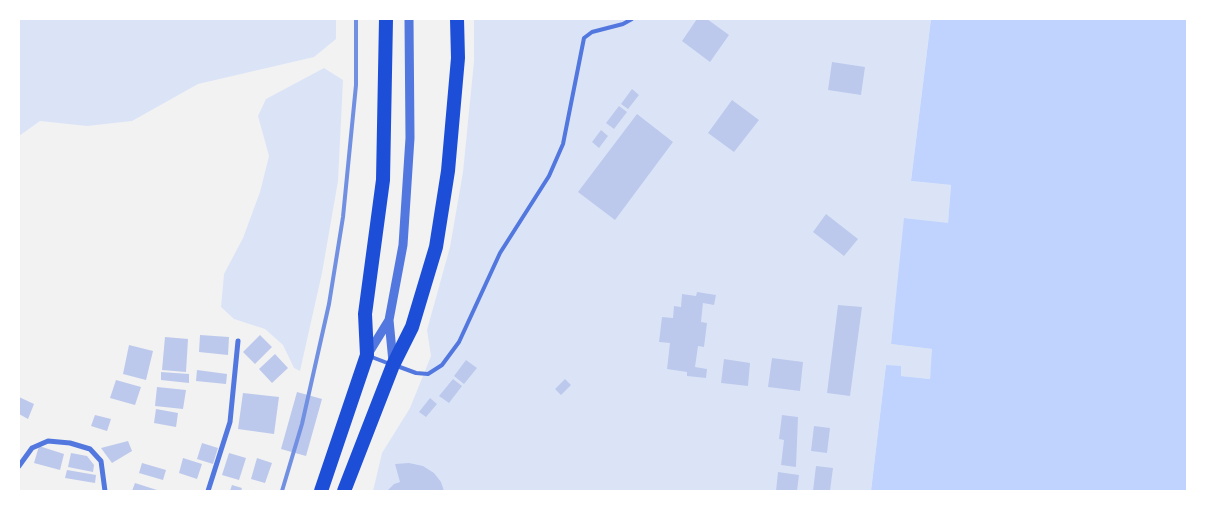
<!DOCTYPE html>
<style>
body{margin:0}
#map{position:relative;width:1206px;height:510px;overflow:hidden;background:#f2f2f2;font-family:"Varela Round",sans-serif}
canvas{display:block}
.frame{position:absolute;inset:0;border:20px solid #fff;pointer-events:none}
</style>
<div id="map">
<canvas width="1206" height="510"></canvas>
<div class="frame"></div>
</div>
<script>
const c = document.querySelector('canvas').getContext('2d');
c.lineJoin = 'round';
function fillPath(path, color) {
  c.fillStyle = color;
  c.fill(path, 'evenodd');
}
function toPath(rows) {
  const path = new Path2D();
  for (const r of rows) {
    path.moveTo(r[0], r[1]);
    for (let i = 2; i < r.length; i += 2) path.lineTo(r[i], r[i + 1]);
  }
  return path;
}
function strokePath(path, color, width, dash) {
  c.strokeStyle = color;
  c.lineWidth = width;
  c.lineCap = dash ? 'butt' : 'round';
  c.setLineDash(dash || []);
  c.stroke(path);
}
fillPath(toPath([
 [19,19,336,19,336,39,314,57,198,84,132,121,87,126,40,121,19,136],
 [474,19,931,19,911,181,951,185,948,224,905,218,891,344,933,349,930,379,900,376,886,365,871,491,373,491,382,453,410,408,431,356,427,330,450,247,463,172,474,61],
 [324,68,343,80,338,181,322,273,300,371,294,368,283,345,265,329,234,319,221,307,224,274,243,238,260,192,269,156,258,116,266,99]
]), '#dbe4f7');
fillPath(toPath([
 [931,19,1187,19,1187,491,871,491,886,365,901,366,901,376,930,379,932,349,891,344,904,218,948,223,951,185,911,181]
]), '#bfd3fe');
fillPath(toPath([
 [697,19,707,19,729,35,710,62,682,41],
 [832,62,865,67,861,95,828,90],
 [632,89,639,95,628,109,621,104],
 [732,100,759,120,734,152,708,133],
 [619,106,627,112,614,129,606,123],
 [637,114,673,142,615,220,578,192],
 [601,130,608,136,599,148,592,142],
 [826,214,858,239,844,256,813,232],
 [697,292,716,295,714,305,703,303,701,322,707,323,704,347,698,346,695,367,707,369,706,378,687,376,687,372,667,369,670,343,659,342,662,317,673,318,674,306,681,307,682,294,696,296],
 [838,305,862,307,850,396,827,393],
 [200,335,229,337,228,355,199,352],
 [260,335,272,347,255,364,243,352],
 [165,337,188,339,186,372,162,370],
 [129,345,153,351,146,380,123,374],
 [275,354,288,368,272,383,259,369],
 [772,358,803,362,800,391,768,387],
 [724,359,750,363,748,386,721,383],
 [466,360,477,368,464,384,454,376],
 [197,370,227,374,226,384,196,381],
 [161,372,189,374,189,383,161,380],
 [453,379,462,386,449,403,439,396],
 [565,379,571,385,561,395,555,389],
 [116,380,141,387,135,405,110,398],
 [157,387,186,390,183,409,155,406],
 [297,392,322,399,306,456,281,449],
 [243,393,279,397,274,434,238,429],
 [19,397,34,404,28,419,19,414],
 [430,398,437,404,426,417,419,412],
 [156,409,178,413,176,427,154,423],
 [95,415,111,419,107,431,91,426],
 [782,415,798,417,796,467,781,465,784,440,779,439],
 [814,426,830,428,827,453,811,451],
 [128,441,132,451,112,463,101,448],
 [202,443,218,448,213,464,197,459],
 [39,446,64,454,60,470,34,463],
 [71,453,87,456,94,465,93,472,68,467],
 [229,453,246,458,239,480,222,475],
 [183,458,202,464,197,479,179,473],
 [257,458,272,463,265,483,251,479],
 [142,463,166,470,163,480,139,473],
 [409,463,423,466,434,473,441,482,444,491,387,491,394,484,400,482,395,464],
 [816,466,833,468,830,491,813,491],
 [67,470,96,475,95,483,65,478],
 [778,472,799,475,797,491,776,491],
 [135,483,160,491,132,491],
 [232,485,242,488,241,491,230,491]
]), '#bdc9ec');
strokePath(toPath([
 [369,356,390,364],
 [397,366,416,373,428,374,442,365,459,342,500,253,549,176,563,144,584,38,592,32,623,24,632,19]
]), '#5277de', 4);
strokePath(toPath([
 [19,466,32,448,48,441,70,443,90,449,101,461,105,491],
 [208,491,230,422,238,341]
]), '#5277de', 5);
strokePath(toPath([
 [368,354,389,320],
 [393,362,389,320,403,245,410,138,409,19]
]), '#5277de', 9);
strokePath(toPath([
 [321,491,367,355,365,314,383,180,386,19],
 [344,491,393,365,412,327,436,247,448,171,458,58,457,19]
]), '#1d4ed8', 14);
strokePath(toPath([
 [282,491,302,424,329,304,343,217,356,85,356,19]
]), '#7290e2', 4);
</script>
